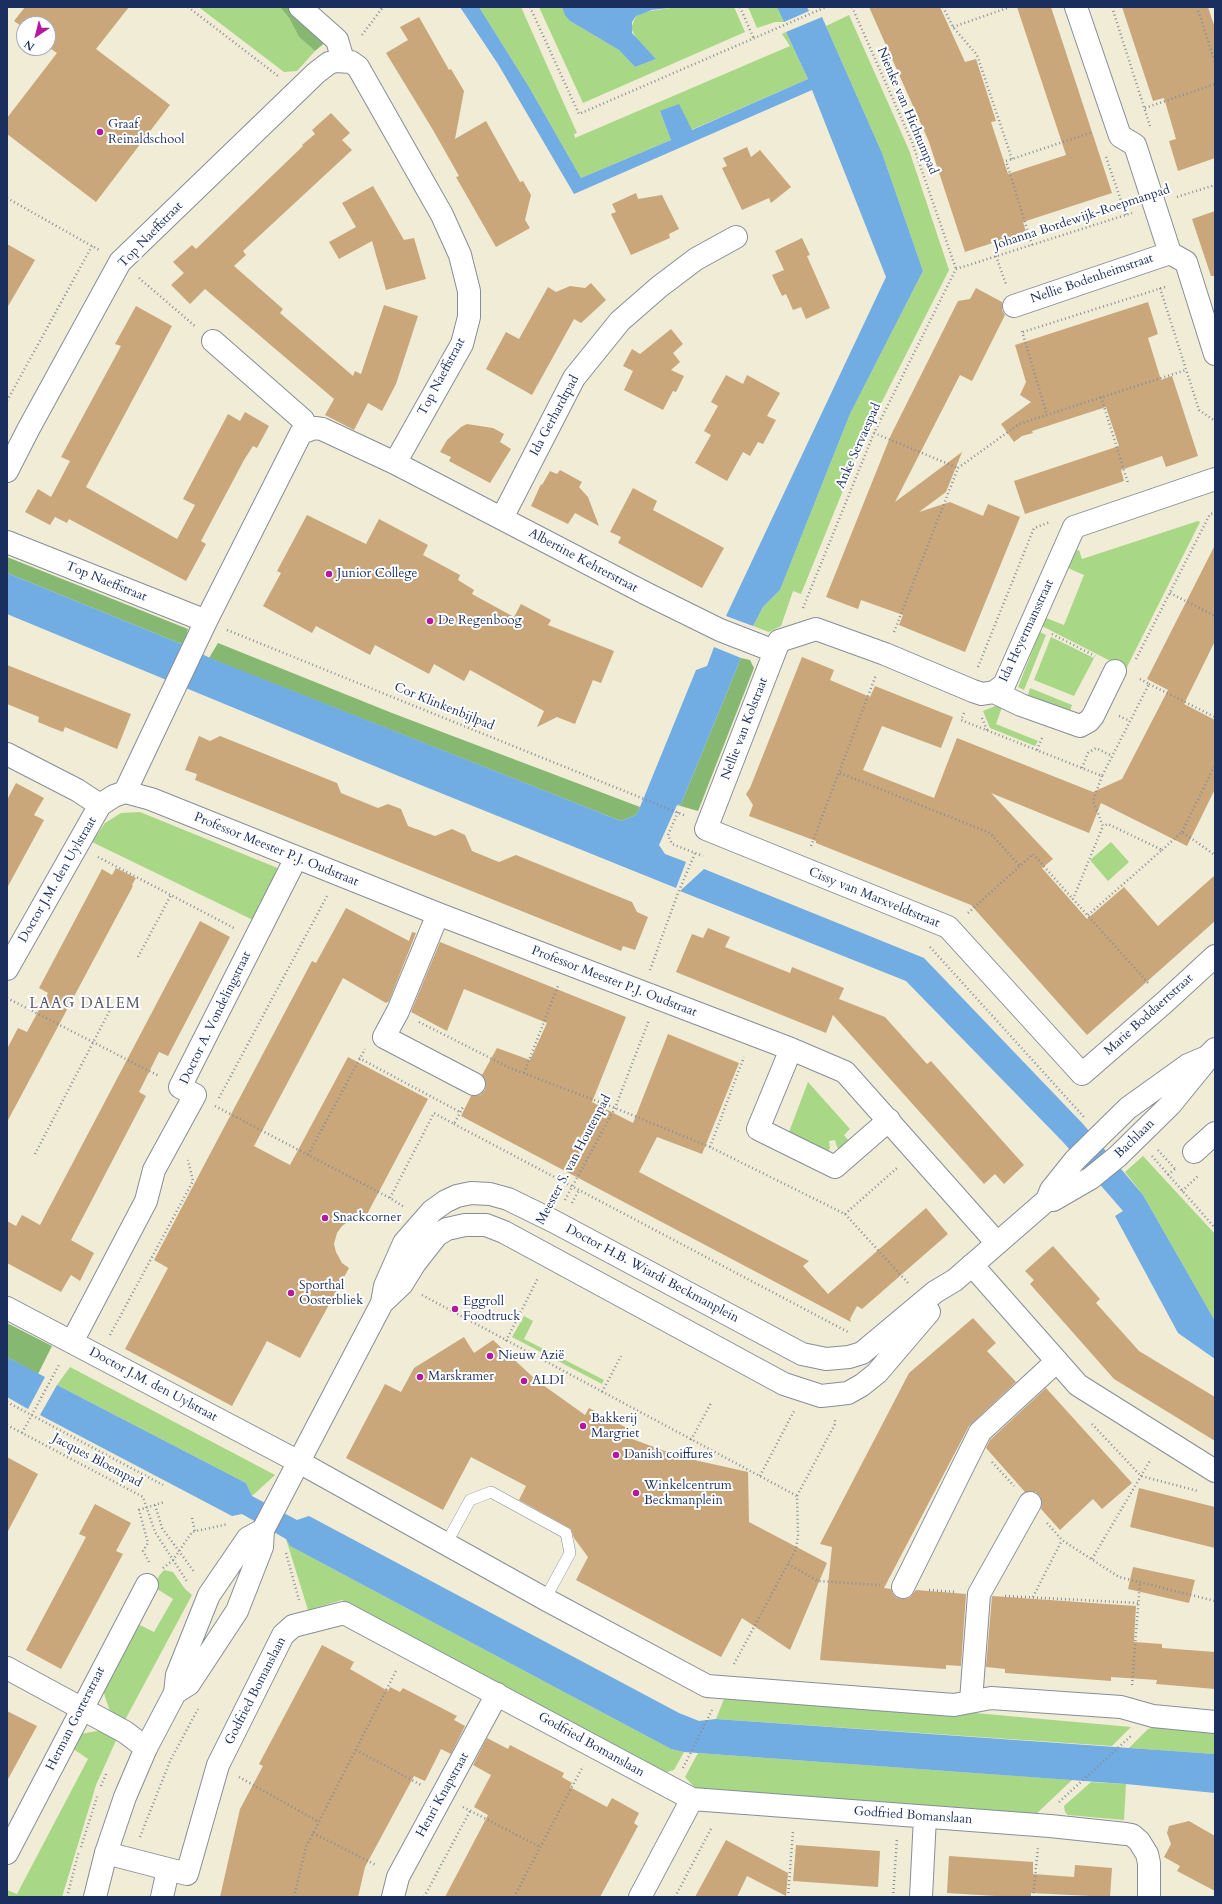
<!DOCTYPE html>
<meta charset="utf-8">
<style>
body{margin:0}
#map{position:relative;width:1222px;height:1904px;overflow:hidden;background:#f0ecd6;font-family:Cardo,serif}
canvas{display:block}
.frame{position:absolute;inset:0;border:8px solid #1b2f5e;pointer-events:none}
.north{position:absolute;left:16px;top:16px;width:40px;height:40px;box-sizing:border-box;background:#fff;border:1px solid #a4acbf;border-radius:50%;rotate:215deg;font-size:11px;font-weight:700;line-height:16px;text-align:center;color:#1b2f5e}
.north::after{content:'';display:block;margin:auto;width:14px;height:18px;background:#b5179e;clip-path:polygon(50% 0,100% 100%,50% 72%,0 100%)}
</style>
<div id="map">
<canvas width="1222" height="1904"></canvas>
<div class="frame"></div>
<div class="north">N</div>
</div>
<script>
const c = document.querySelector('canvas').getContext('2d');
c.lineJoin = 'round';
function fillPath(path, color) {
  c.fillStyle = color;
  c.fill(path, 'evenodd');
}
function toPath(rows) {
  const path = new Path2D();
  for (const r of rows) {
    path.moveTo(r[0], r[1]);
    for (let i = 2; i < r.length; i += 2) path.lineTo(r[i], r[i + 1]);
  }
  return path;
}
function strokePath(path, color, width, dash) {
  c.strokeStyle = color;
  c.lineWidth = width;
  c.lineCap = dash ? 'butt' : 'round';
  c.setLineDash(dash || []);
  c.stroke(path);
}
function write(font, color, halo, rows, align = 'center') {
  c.font = font + ' Cardo,serif';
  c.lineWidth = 4;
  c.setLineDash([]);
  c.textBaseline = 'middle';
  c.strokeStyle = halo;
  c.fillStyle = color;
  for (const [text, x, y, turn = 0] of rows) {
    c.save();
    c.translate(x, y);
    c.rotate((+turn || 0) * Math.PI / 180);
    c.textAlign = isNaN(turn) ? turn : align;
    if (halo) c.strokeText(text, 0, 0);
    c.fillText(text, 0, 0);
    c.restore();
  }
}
fillPath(toPath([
 [280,7,289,18,299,37,315,51,297,71,284,72,200,8],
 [479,7,521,7,577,133,574,134,575,138,790,46,782,34,786,32,808,79,691,130,660,111,671,140,581,178,529,87],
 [539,7,562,7,570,21,619,50,635,67,656,59,636,38,631,28,636,16,644,12,677,7,734,7,745,32,583,103],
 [748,7,777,7,784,22,775,22,757,28],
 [849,15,909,150,949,270,867,431,801,594,793,591,781,626,769,632,753,626,763,607,780,590,850,414,923,271,882,153,826,26],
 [1198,521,1200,522,1199,524,1126,669,1042,626,1046,618,1064,625,1084,575,1068,568,1072,552,1079,550,1082,559],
 [1040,632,1046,635,1024,690,1018,687],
 [1051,637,1094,658,1074,696,1034,680],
 [1030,688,1072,705,1070,711,1028,695],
 [998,705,1002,707,996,724,1038,741,1035,746,990,728,983,711],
 [140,812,280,869,255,921,92,842,105,823,121,813],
 [1111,842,1129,862,1108,881,1090,860],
 [808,1082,850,1129,844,1135,850,1142,840,1151,837,1147,835,1140,829,1141,830,1148,828,1152,789,1132],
 [1143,1156,1215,1234,1215,1321,1143,1195,1125,1172],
 [524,1316,533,1321,524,1339,604,1380,602,1384,512,1337],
 [70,1367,275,1475,252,1496,246,1483,57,1385],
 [286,1539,290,1546,671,1749,684,1752,674,1770,667,1772,658,1768,342,1600,308,1610],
 [164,1570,173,1572,185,1589,192,1595,125,1720,110,1712,103,1690,138,1624,154,1632,173,1599,154,1587,159,1576],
 [732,1697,964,1712,1131,1727,1112,1746,716,1719,724,1699],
 [1156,1727,1215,1731,1215,1754,1129,1748,1148,1729],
 [103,1730,118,1736,96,1785,62,1897,7,1897,7,1890,17,1894,88,1759,72,1748,80,1734],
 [698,1753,1072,1780,1034,1816,696,1789,685,1777],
 [1091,1782,1126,1784,1124,1820,1068,1815,1065,1812,1064,1806]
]), '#a8d785');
fillPath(toPath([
 [280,7,292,7,327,41,315,51,299,37,289,18],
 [7,557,188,629,184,645,7,573],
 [218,643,392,713,640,807,636,815,621,821,209,658],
 [741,658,750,660,754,668,698,811,677,805,681,804],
 [7,1323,52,1346,38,1374,7,1357]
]), '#86b872');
fillPath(toPath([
 [460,7,479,7,529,87,581,178,671,140,660,111,679,104,692,130,808,79,786,32,822,17,826,26,882,153,923,271,850,414,780,590,763,607,753,626,726,616,886,277,812,90,574,194,498,64],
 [562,7,677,7,652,10,636,16,632,22,632,33,656,59,635,67,619,50,570,21,565,15],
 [777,7,807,7,809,11,784,22],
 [7,573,184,645,210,658,621,821,636,815,640,807,696,670,707,666,714,647,741,658,681,804,677,805,659,845,665,854,686,862,676,888,401,777,7,614],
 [704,869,924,958,1083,1124,1143,1195,1215,1321,1215,1359,1178,1333,1115,1216,1123,1211,1063,1142,906,981,680,891],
 [7,1357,45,1377,28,1409,7,1397],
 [57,1385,246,1483,252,1496,297,1520,309,1516,679,1713,699,1721,716,1719,1215,1754,1215,1793,1126,1784,684,1752,671,1749,290,1546,286,1539,242,1514,232,1516,40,1415]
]), '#71ace2');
fillPath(toPath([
 [25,7,129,7,96,49,170,105,96,202,7,134,7,118,57,53,48,47,48,24,24,24,24,28,14,21],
 [869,7,940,7,965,62,976,59,996,121,991,122,1008,174,1066,155,1017,7,1051,7,1112,193,1023,222,1026,232,965,252,929,142],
 [1122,7,1208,7,1215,28,1215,158,1178,171,1169,141,1176,139,1164,98,1153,101],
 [419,17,449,70,451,69,464,91,455,139,486,121,520,182,523,181,531,195,525,220,530,228,496,247,456,177,459,176,433,130,386,53,408,40,400,27],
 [331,113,350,133,342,140,352,150,243,251,246,255,234,266,283,309,280,313,353,376,355,371,361,374,384,305,418,316,396,384,382,411,368,403,354,430,325,415,334,399,205,289,190,304,171,285,184,273,173,262,192,245,196,249,303,146,302,145,315,134,312,130],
 [747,147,751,157,760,150,791,187,771,203,769,198,742,210,722,168,727,166,723,158],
 [373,186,404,240,414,238,426,279,386,290,372,241,339,259,329,242,356,227,342,203],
 [636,193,638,199,662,195,679,229,669,234,670,238,631,255,611,214,616,212,612,204],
 [1215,211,1215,276,1211,276,1192,219],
 [802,238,810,255,807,256,830,308,806,319,801,307,793,310,786,294,782,296,772,275,784,270,775,251],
 [7,244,35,260,7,308],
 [591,283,606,300,581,323,574,319,532,395,486,369,506,332,519,339,548,287,556,292,570,286,585,288],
 [976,288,1002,302,1002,310,1005,315,972,381,960,375,895,502,962,452,946,492,919,512,950,502,983,516,988,504,1020,517,965,652,899,625,903,615,861,600,858,609,826,597,891,435,958,301,970,299],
 [1148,302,1158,334,1148,338,1161,380,1172,376,1198,456,1166,467,1162,456,1121,470,1124,481,1025,514,1014,481,1119,446,1106,407,1032,431,1033,433,1022,436,1014,442,1001,424,1031,402,1020,395,1026,382,1015,345],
 [136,306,172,326,86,487,177,539,195,505,183,499,228,414,240,421,245,412,269,426,257,448,253,446,244,460,201,541,206,544,186,581,69,519,67,523,55,517,50,525,25,512,38,489,51,497,70,461,61,457,121,346,115,344],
 [671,329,683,344,673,353,680,362,671,370,684,376,676,392,673,391,663,410,624,390,633,371,623,366,632,349,640,354],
 [726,375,743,384,747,375,780,393,767,416,776,420,763,444,758,442,750,456,743,452,727,481,695,463,711,435,704,431,718,406,711,402],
 [467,424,493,428,504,434,500,442,511,449,490,483,449,461,451,457,440,452,447,440,461,427],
 [560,470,582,482,579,487,588,497,599,526,575,513,568,524,531,506,541,484,542,485,550,471,557,474],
 [633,488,657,501,653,510,724,548,702,588,618,543,621,537,610,532],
 [307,515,366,544,379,519,428,545,423,555,460,575,458,580,474,590,472,594,514,617,521,604,551,620,548,625,614,651,601,683,593,680,575,724,557,717,537,727,544,711,470,670,464,681,434,664,429,674,375,645,370,655,316,626,312,633,263,606,281,573,277,571],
 [1215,545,1215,641,1184,704,1215,720,1215,789,1187,846,1101,803,1089,833,991,793,1053,859,1042,868,1087,919,1124,887,1158,926,1215,875,1215,921,1087,1035,971,905,816,843,816,841,749,816,753,805,746,794,750,788,802,657,834,670,830,680,870,697,875,686,953,717,941,748,882,726,863,770,934,798,957,738,1093,792,1122,779,1168,690,1147,679],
 [7,665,131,714,117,749,65,727,63,732,50,727,38,722,39,717,7,704],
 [199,736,210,741,220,736,337,783,341,793,378,808,388,804,401,809,408,826,435,836,452,829,465,835,472,851,499,862,516,855,632,902,637,912,648,917,635,950,623,946,621,951,195,780,197,774,185,770],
 [16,783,44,798,34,815,44,820,7,888,7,800],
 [116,868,136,878,132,885,133,886,7,1122,7,1049,18,1028,27,1032,48,993,39,988,102,869,112,875],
 [346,908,409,941,412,932,416,933,389,1001,386,1003,343,978,254,1146,290,1165,348,1057,428,1099,365,1218,360,1218,349,1221,342,1226,337,1233,334,1244,336,1252,342,1263,349,1268,300,1358,267,1341,232,1406,125,1349,168,1268,154,1260,312,961,316,963],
 [200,921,230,937,168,1056,159,1052,139,1092,146,1096,71,1240,94,1253,80,1281,71,1275,61,1292,7,1263,7,1221,16,1226,22,1215,40,1225],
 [708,928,730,937,725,947,790,973,792,967,844,988,839,999,885,1017,927,1064,931,1061,1024,1165,1004,1184,995,1174,984,1184,833,1015,826,1033,676,972,692,934,703,938],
 [440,942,626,1017,592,1102,633,1123,668,1034,739,1063,702,1154,657,1137,639,1172,809,1261,803,1266,828,1294,926,1208,948,1234,862,1309,857,1306,850,1319,851,1322,461,1116,471,1096,480,1095,485,1090,486,1083,482,1075,497,1048,530,1060,547,1023,464,989,447,1031,411,1012],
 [1053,1246,1100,1299,1096,1303,1139,1351,1215,1397,1215,1441,1114,1379,1030,1284,1034,1280,1025,1271],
 [973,1318,996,1343,987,1351,1016,1382,969,1426,884,1588,891,1589,893,1594,897,1598,903,1599,910,1597,916,1590,966,1594,961,1666,946,1665,946,1669,820,1660,832,1547,820,1544,909,1373],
 [464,1337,474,1353,493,1340,536,1380,585,1415,589,1408,627,1428,624,1436,681,1457,748,1472,749,1522,827,1563,790,1650,742,1618,721,1657,576,1580,588,1557,574,1538,571,1529,519,1500,526,1486,471,1457,443,1510,346,1458,385,1384,401,1392,414,1368],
 [1046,1388,1132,1483,1102,1509,1093,1499,1060,1530,1041,1509,1042,1502,1040,1496,1036,1492,1025,1492,986,1448,990,1440],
 [7,1457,38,1474,7,1533],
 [1139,1488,1215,1507,1215,1548,1130,1527],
 [95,1504,131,1523,116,1551,123,1554,61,1669,26,1650,86,1537,79,1534],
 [1133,1567,1195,1580,1189,1603,1128,1589],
 [992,1596,1136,1606,1134,1642,1162,1644,1162,1648,1215,1652,1215,1689,1156,1684,1157,1680,1111,1677,1111,1681,1005,1673,1005,1669,986,1667],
 [322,1645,354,1662,350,1669,388,1691,390,1687,400,1692,403,1688,457,1716,454,1720,465,1726,451,1754,441,1749,425,1781,414,1776,365,1867,358,1897,220,1897,240,1809,263,1766,259,1764],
 [7,1711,37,1726,7,1781],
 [487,1738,508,1749,510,1745,564,1773,562,1777,572,1783,570,1787,607,1807,612,1798,639,1813,634,1823,638,1826,600,1897,445,1897,488,1815,474,1807,491,1775,473,1765],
 [1189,1821,1215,1836,1215,1891,1177,1871,1180,1866,1164,1857,1171,1844,1167,1833,1169,1826],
 [726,1840,788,1873,786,1896,747,1876,737,1897,695,1897],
 [796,1845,880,1851,878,1887,793,1881],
 [949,1856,1033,1862,1033,1874,1074,1877,1075,1865,1112,1868,1110,1897,1031,1893,1031,1897,1012,1897,947,1893]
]), '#c9a77b');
const lane = toPath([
 [446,1544,470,1500,491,1492,566,1533,570,1553,545,1599]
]);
const street = toPath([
 [300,7,337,40,343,60],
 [1076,7,1120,136,1135,145,1170,253,1186,262,1215,354],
 [1014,306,1170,253],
 [213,341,303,420,308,429],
 [395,463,647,594,720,630,774,651],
 [7,471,29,428,120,262,316,73,329,63,336,61,351,62,358,67,442,215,460,255,469,291,469,317,462,344,395,463,322,429,315,428,301,433,206,621,125,792],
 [1215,479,1074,527,1004,685,994,692,982,694,973,691,885,654,816,629,779,641,706,829,948,927,1082,1074,1165,1002,1215,956],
 [502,518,574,378,620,321,659,287,696,259,736,237],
 [7,542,206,621],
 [994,692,1021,705,1080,726,1089,721,1093,716,1115,671],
 [7,754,77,790,100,805],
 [438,914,398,1011,384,1037,474,1084],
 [7,969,100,805,114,796,125,792,151,799,438,914,791,1049,845,1072,997,1243],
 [791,1049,758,1129,835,1167,889,1120],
 [1194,1152,1215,1133],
 [972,1265,1078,1385,1215,1471],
 [7,1308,299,1462,545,1599,707,1686,954,1705,991,1698,1121,1707,1153,1716,1215,1722],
 [72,1342,146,1201,154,1170,195,1095,180,1087,296,858],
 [903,1587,980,1432,1057,1361],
 [7,1668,125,1732,146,1748],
 [971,1701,979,1594,1030,1503],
 [7,1853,147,1585],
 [106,1853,187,1874,218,1765,283,1635,293,1626,344,1613,692,1799,1050,1826,1126,1834,1132,1835,1139,1841,1147,1854,1149,1863,1149,1897],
 [162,1897,168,1870],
 [393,1897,398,1877,497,1694],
 [640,1897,692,1799],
 [921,1897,925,1817]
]);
const secondary = toPath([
 [1047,1200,1053,1200,1091,1178,1118,1156,1170,1105,1205,1062],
 [383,1302,402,1284,415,1263,437,1235,447,1229,465,1225,486,1225,504,1232,784,1384,821,1396,848,1393,862,1385,877,1373,929,1312],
 [175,1693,189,1684,237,1611,262,1547,263,1530,382,1303,385,1286,404,1243,432,1211,446,1201,457,1196,471,1193,490,1194,508,1199,553,1221,802,1354,826,1359,849,1357,862,1353,935,1292,955,1280,1047,1200,1051,1190,1075,1160,1128,1108,1188,1065,1207,1057,1215,1049],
 [95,1897,106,1853,125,1797,146,1748,175,1693,177,1675,209,1595,248,1538,263,1530]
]);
strokePath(lane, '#868e9a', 12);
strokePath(street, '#868e9a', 24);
strokePath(secondary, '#868e9a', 24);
strokePath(toPath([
 [188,7,278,76],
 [530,7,579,114,826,7],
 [740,7,754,39],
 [852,7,912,142,956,269],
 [943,7,953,27,977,55,1012,159],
 [1112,7,1150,126],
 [1197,7,1215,62],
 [953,27,1010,7],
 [362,35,383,7],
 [1145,108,1215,84],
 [1106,157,1126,215],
 [1177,197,1215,185],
 [7,198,99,250],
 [1032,245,1006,161,1093,132],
 [996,256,1006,284],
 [956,269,1132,213],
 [139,278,196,327],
 [1160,288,1199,410,1215,421],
 [1022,331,1047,415],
 [1023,332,1168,286],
 [1101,397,1128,483],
 [7,401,92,246],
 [874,433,958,468],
 [1170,593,1215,616],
 [803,608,874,433,956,269],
 [227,630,686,816],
 [894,632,958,468,1019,424,1186,370],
 [1052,634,1095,656],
 [1136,659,1210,514,1215,513],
 [978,667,1034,528,1050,522],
 [1149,684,1215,717],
 [964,713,961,720,1102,776,1149,684,1138,678],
 [1119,716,1130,721],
 [982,718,987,730],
 [1037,750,1042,738],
 [1082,768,1088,753,1096,748,1112,756],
 [840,773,990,833,1020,866],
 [1102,776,1093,801,1103,826,1073,899,1149,984],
 [678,812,668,835,672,844,703,856],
 [1182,832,1215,765],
 [811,846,876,675],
 [1162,850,1182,832,1215,855],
 [98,857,234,928],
 [968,913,1033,854,1072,898],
 [1088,915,1162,850,1108,824,1103,826],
 [930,947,1084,1117],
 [138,957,171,895],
 [650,970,678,893,696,851],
 [7,998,159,1076],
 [419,1022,510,1068,615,1108,710,1147,845,1214,908,1283],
 [359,1058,460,1112],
 [524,1073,558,986],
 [219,1098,327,896],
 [215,1106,390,1198,404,1207],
 [454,1124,848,1332],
 [710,1147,744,1057],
 [1158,1150,1175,1169],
 [35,1154,110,1010],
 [308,1155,365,1049],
 [1152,1156,1215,1228],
 [1168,1175,1176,1168],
 [1182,1191,1198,1176],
 [390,1198,434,1113,454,1124,464,1105],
 [565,1200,615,1108,649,1020],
 [572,1203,579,1190],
 [845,1214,897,1168],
 [422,1295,797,1496],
 [110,1335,193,1181,188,1160],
 [506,1341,538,1278],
 [602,1392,621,1356],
 [7,1402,163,1485],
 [1092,1424,1141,1476,1198,1491],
 [7,1425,143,1497,155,1532,188,1583],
 [22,1433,60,1363],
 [691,1440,711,1403],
 [992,1462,1014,1486],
 [760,1476,794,1411],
 [155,1505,162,1528,195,1573],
 [192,1518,195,1532],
 [1047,1523,1062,1540,1119,1577,1215,1601],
 [286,1553,299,1600],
 [1092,1559,1151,1459],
 [149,1562,143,1551,148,1543,139,1510,164,1502],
 [788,1564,818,1581,880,1585],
 [163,1568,173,1560,192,1532,228,1524],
 [929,1590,956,1592],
 [1005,1596,1138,1603],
 [1033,1597,1062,1540],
 [734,1664,796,1549,798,1535,797,1496,835,1424,835,1418],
 [1132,1685,1140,1582],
 [356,1750,421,1785],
 [683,1768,712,1710],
 [239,1777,319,1822],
 [101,1786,107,1772],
 [1059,1802,1132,1735],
 [463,1807,540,1847],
 [313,1833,376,1865],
 [140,1837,170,1761,198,1709],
 [81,1847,98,1794],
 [67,1897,79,1851],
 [294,1897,306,1847,397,1669],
 [424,1897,470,1811],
 [514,1897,583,1766],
 [675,1897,712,1827],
 [788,1897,793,1831],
 [893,1897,897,1838],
 [1033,1897,1038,1848]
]), '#868e9a', 2.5, [1, 3]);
strokePath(lane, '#fff', 11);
strokePath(street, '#fff', 22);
strokePath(secondary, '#fff', 22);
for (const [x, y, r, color] of [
 [100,132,4,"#b5179e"],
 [329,574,4,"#b5179e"],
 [430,621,4,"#b5179e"],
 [325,1218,4,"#b5179e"],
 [291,1293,4,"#b5179e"],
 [455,1309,4,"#b5179e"],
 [490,1356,4,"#b5179e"],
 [420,1377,4,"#b5179e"],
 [524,1381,4,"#b5179e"],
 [583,1426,4,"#b5179e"],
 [616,1455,4,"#b5179e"],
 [636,1493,4,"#b5179e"]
]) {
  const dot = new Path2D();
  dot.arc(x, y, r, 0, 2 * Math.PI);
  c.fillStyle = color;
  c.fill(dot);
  strokePath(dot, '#fff', 1.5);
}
write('13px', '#1b2f5e', '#fff', [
 ["Nienke van Hichtumpad",907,111,67],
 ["Johanna Bordewijk-Roepmanpad",1082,218,-18],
 ["Top Naeffstraat",151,235,-46],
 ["Nellie Bodenheimstraat",1092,279,-19],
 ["Top Naeffstraat",442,377,-62],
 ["Ida Gerhardtpad",555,416,-62],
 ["Anke Servaespad",859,446,-66],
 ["Albertine Kehrerstraat",583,561,28],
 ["Top Naeffstraat",106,582,22],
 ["Ida Heyermansstraat",1027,631,-65],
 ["Cor Klinkenbijlpad",444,707,22],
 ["Nellie van Kolstraat",745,729,-69],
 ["Professor Meester P.J. Oudstraat",276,850,22],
 ["Doctor J.M. den Uylstraat",58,880,-60],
 ["Cissy van Marxveldtstraat",874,898,22],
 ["Professor Meester P.J. Oudstraat",614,982,21],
 ["Marie Boddaertstraat",1149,1015,-42],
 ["Doctor A. Vondelingstraat",216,1018,-64],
 ["Bachlaan",1135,1139,-44],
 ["Meester S. van Houtenpad",574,1160,-62],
 ["Doctor H.B. Wiardi Beckmanplein",652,1274,28],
 ["Doctor J.M. den Uylstraat",153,1385,28],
 ["Jacques Bloempad",97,1461,28],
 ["Godfried Bomanslaan",256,1691,-63],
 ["Herman Gorterstraat",76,1719,-63],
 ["Godfried Bomanslaan",591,1745,29],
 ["Henri Knapstraat",443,1795,-61],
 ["Godfried Bomanslaan",913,1816,4]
]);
write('13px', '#1b2f5e', '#fff', [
 ["Graaf",108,125],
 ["Reinaldschool",108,140],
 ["Junior College",337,574],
 ["De Regenboog",438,621],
 ["Snackcorner",333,1218],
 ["Sporthal",299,1286],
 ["Oosterbliek",299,1301],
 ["Eggroll",463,1302],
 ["Foodtruck",463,1317],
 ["Nieuw Azië",498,1356],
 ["Marskramer",428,1377],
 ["ALDI",532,1381],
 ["Bakkerij",591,1419],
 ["Margriet",591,1434],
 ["Danish coiffures",624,1455],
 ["Winkelcentrum",644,1486],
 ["Beckmanplein",644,1501]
], 'left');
c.letterSpacing = '1px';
write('15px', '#585968', '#fff', [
 ["LAAG DALEM",85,1005]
]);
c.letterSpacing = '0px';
</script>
